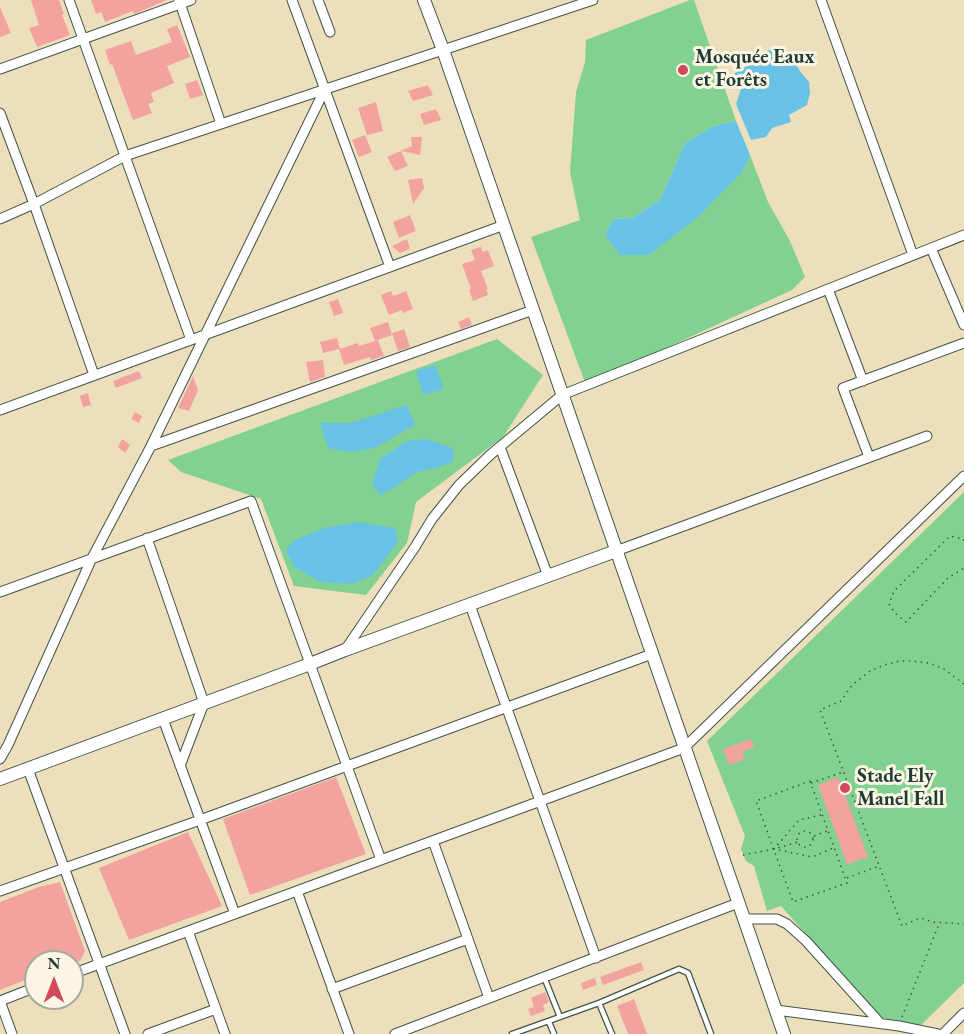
<!DOCTYPE html>
<meta charset="utf-8">
<style>
body{margin:0}
#map{position:relative;width:964px;height:1034px;overflow:hidden;background:#eddfbc;font-family:"EB Garamond",serif}
canvas{display:block}
.north{position:absolute;left:24px;top:950px;width:60px;height:60px;box-sizing:border-box;background:#fcf5e5;border:2px solid #a4ab9e;border-radius:50%;rotate:0deg;font-size:16px;font-weight:700;line-height:24px;text-align:center;color:#1f3d34}
.north::after{content:'';display:block;margin:auto;width:21px;height:27px;background:#d1495b;clip-path:polygon(50% 0,100% 100%,50% 72%,0 100%)}
</style>
<div id="map">
<canvas width="964" height="1034"></canvas>
<div class="north">N</div>
</div>
<script>
const c = document.querySelector('canvas').getContext('2d');
c.lineJoin = 'round';
function fillPath(path, color) {
  c.fillStyle = color;
  c.fill(path, 'evenodd');
}
function toPath(rows) {
  const path = new Path2D();
  for (const r of rows) {
    if (r.length === 3) {
      path.moveTo(r[0] + r[2], r[1]);
      path.arc(r[0], r[1], r[2], 0, 2 * Math.PI);
      continue;
    }
    path.moveTo(r[0], r[1]);
    for (let i = 2; i < r.length; i += 2) path.lineTo(r[i], r[i + 1]);
  }
  return path;
}
function strokePath(path, color, width, dash) {
  c.strokeStyle = color;
  c.lineWidth = width;
  c.lineCap = dash ? 'butt' : 'round';
  c.setLineDash(dash || []);
  c.stroke(path);
}
function write(font, color, halo, rows, align = 'center') {
  c.font = font + ' "EB Garamond",serif';
  c.lineWidth = 6;
  c.setLineDash([]);
  c.textBaseline = 'middle';
  c.strokeStyle = halo;
  c.fillStyle = color;
  for (const [text, x, y, turn = 0] of rows) {
    c.save();
    c.translate(x, y);
    c.rotate((+turn || 0) * Math.PI / 180);
    c.textAlign = isNaN(turn) ? turn : align;
    if (halo) c.strokeText(text, 0, 0);
    c.fillText(text, 0, 0);
    c.restore();
  }
}
fillPath(toPath([
 [690,0,694,0,736,121,714,126,685,143,660,200,632,218,613,219,605,235,743,171,750,155,768,202,790,241,805,277,792,290,586,385,531,237,580,220,570,172,576,92,585,62,586,40],
 [497,339,543,375,503,437,416,502,407,543,366,595,294,586,261,499,181,472,168,460],
 [964,492,964,983,920,1026,879,1017,781,906,767,911,754,866,746,861,741,849,745,836,707,741]
]), '#82d190');
fillPath(toPath([
 [778,46,785,47,800,71,809,82,810,93,807,105,789,115,791,122,772,128,766,137,751,140,736,104,741,89,736,84,735,73,751,64,761,54],
 [736,121,750,155,743,171,698,217,649,255,620,255,605,235,613,219,632,218,660,200,685,143,714,126],
 [435,365,444,389,423,395,416,371],
 [407,405,415,425,375,448,351,452,328,448,320,423,351,423],
 [426,439,453,448,453,462,438,467,417,472,397,486,380,495,372,484,380,459,407,441],
 [358,522,395,528,398,542,372,576,351,584,321,582,294,567,286,550,293,541,324,528]
]), '#67c2e5');
fillPath(toPath([
 [31,0,59,0,64,14,62,15,70,35,37,47,29,28,39,25],
 [91,0,167,0,134,14,133,11,105,22,101,12,96,14],
 [0,7,11,33,0,37],
 [177,25,190,57,167,66,174,83,151,93,154,102,148,104,152,113,133,120,112,64,110,65,105,50,131,41,136,55,172,42,167,29],
 [197,80,203,95,190,99,185,84],
 [428,85,433,95,413,101,408,91],
 [376,102,383,131,367,135,358,108],
 [436,109,441,120,424,125,420,114],
 [365,135,372,152,359,157,352,140],
 [411,137,422,137,420,155,401,151,408,166,395,171,387,157,412,146],
 [422,178,424,188,413,204,408,180],
 [410,215,416,231,399,238,393,222],
 [407,239,410,249,400,253,392,246],
 [481,247,483,252,488,250,494,266,481,271,488,289,486,289,488,295,473,301,469,290,471,289,462,264,475,260,471,250],
 [391,291,393,296,406,291,413,309,403,313,402,310,389,315,381,295],
 [338,299,343,313,334,316,329,302],
 [469,317,472,325,461,329,458,322],
 [388,322,392,335,378,340,384,356,371,360,370,357,344,365,339,349,323,353,320,342,337,338,340,349,358,343,359,346,375,341,370,328],
 [404,329,410,347,398,351,392,333],
 [323,360,325,377,310,382,306,362],
 [139,371,142,378,116,388,113,381],
 [193,376,198,390,189,411,178,408],
 [88,393,91,405,83,407,80,396],
 [135,412,142,416,139,423,131,419],
 [122,439,130,445,125,453,118,447],
 [751,739,754,747,742,752,745,759,729,765,723,749],
 [336,777,366,854,250,895,223,819],
 [838,777,868,857,847,864,818,785],
 [188,832,222,906,129,940,99,868],
 [60,882,85,951,80,961,76,962,36,962,36,976,0,990,0,902,39,887],
 [641,962,644,970,603,985,600,977],
 [595,978,597,985,583,990,581,983],
 [545,992,549,1002,543,1005,545,1011,531,1016,528,1009,534,1007,531,998],
 [634,999,647,1034,628,1034,617,1006]
]), '#f3a39f');
const service = toPath([
 [544,977,560,1017],
 [599,1003,612,1034],
 [549,1022,554,1034],
 [512,1034,599,1003,679,969,688,973,711,1034]
]);
const minor = toPath([
 [69,0,191,340],
 [179,0,221,124],
 [292,0,390,267],
 [318,0,330,32],
 [821,0,913,255],
 [0,69,191,0],
 [0,113,34,204,94,375],
 [0,219,34,204,125,156,593,0],
 [931,248,964,325],
 [828,289,863,381],
 [0,410,504,225],
 [151,446,533,310],
 [500,447,548,576],
 [869,457,843,388,964,343],
 [147,538,204,703,180,766],
 [616,551,927,436],
 [0,592,251,501,381,860],
 [470,605,596,958],
 [345,650,415,547,432,519,459,485,490,455,562,395,964,235],
 [163,719,235,914],
 [0,759,8,745,92,558,151,446,325,89],
 [28,769,125,1034],
 [433,841,489,998],
 [0,891,200,820,652,654],
 [297,891,349,1034],
 [744,919,777,919,787,924,806,941,880,1023],
 [188,931,225,1034],
 [72,974,684,748,964,476],
 [332,989,468,939],
 [0,1001,36,987],
 [0,1001,12,1034],
 [776,1010,899,1026,938,1034],
 [148,1034,216,1009],
 [395,1034,738,903],
 [943,1034,964,1013]
]);
const tertiary = toPath([
 [424,0,443,50,784,1034],
 [0,779,310,664,345,650,616,551]
]);
strokePath(service, '#3e5548', 7);
strokePath(minor, '#3e5548', 11);
strokePath(tertiary, '#3e5548', 14);
strokePath(toPath([
 [964,541,963,539,950,536,894,591,889,604,895,613,906,622,948,578,964,568],
 [964,684,944,669,929,663,913,661,900,661,884,665,870,671,852,685,841,701,820,710,902,926,920,918,933,922,964,924],
 [810,781,847,883,793,902,756,801,810,781],
 [811,783,843,772],
 [821,815,799,820,774,849,812,857,833,848],
 [805,839,8],
 [814,836,827,831],
 [743,855,774,849,798,842],
 [847,878,879,866],
 [902,1017,939,924]
]), '#3e5548', 1.5, [1.5, 4.5]);
strokePath(service, '#fff', 4.5);
strokePath(minor, '#fff', 9);
strokePath(tertiary, '#fff', 12);
for (const [x, y, r, color] of [
 [683,70,6,"#d1495b"],
 [845,788,6,"#d1495b"]
]) {
  const dot = new Path2D();
  dot.arc(x, y, r, 0, 2 * Math.PI);
  c.fillStyle = color;
  c.fill(dot);
  strokePath(dot, '#fcf5e5', 2);
}
write('bold 20px', '#1f3d34', '#fcf5e5', [
 ["Mosquée Eaux",695,58],
 ["et Forêts",695,81],
 ["Stade Ely",857,777],
 ["Manel Fall",857,800]
], 'left');
</script>
